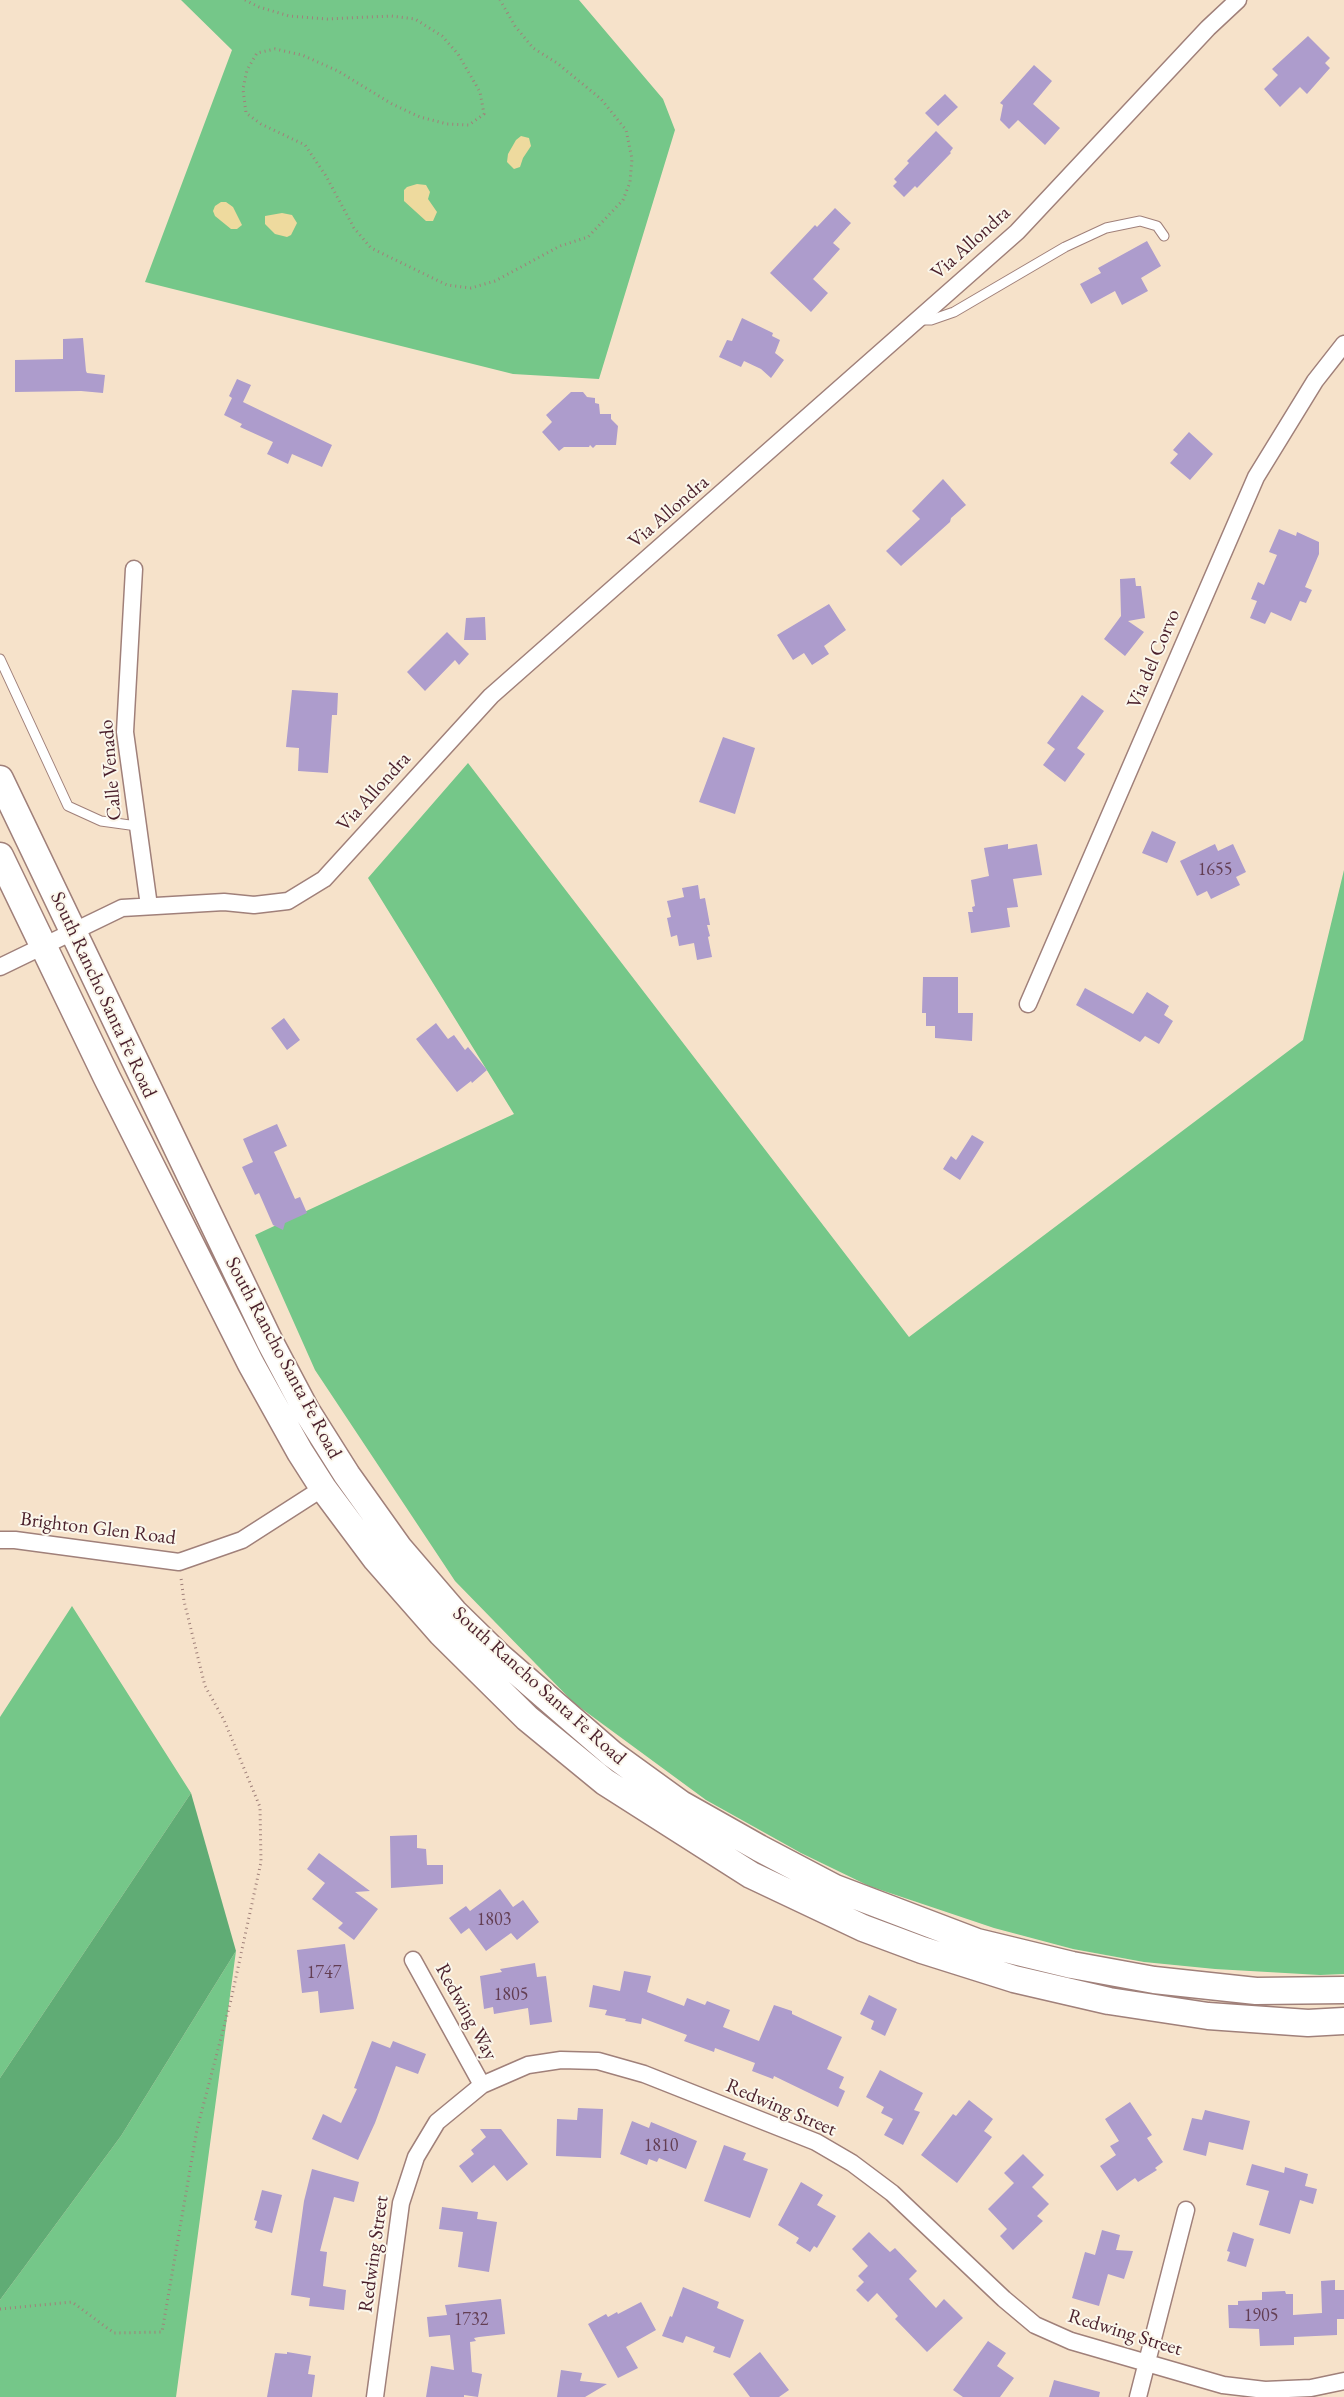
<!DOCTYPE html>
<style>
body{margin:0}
canvas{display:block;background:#f6e2ca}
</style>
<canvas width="1344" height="2397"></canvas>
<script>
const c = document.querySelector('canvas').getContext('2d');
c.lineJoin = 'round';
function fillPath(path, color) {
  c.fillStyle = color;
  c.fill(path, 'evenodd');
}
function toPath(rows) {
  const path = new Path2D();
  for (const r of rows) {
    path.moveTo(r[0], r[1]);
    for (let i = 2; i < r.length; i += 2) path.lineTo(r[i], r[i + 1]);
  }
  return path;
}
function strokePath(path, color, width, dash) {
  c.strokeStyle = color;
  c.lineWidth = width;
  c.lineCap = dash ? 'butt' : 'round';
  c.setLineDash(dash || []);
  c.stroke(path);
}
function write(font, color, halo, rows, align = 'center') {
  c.font = font + ' "EB Garamond",serif';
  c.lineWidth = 4;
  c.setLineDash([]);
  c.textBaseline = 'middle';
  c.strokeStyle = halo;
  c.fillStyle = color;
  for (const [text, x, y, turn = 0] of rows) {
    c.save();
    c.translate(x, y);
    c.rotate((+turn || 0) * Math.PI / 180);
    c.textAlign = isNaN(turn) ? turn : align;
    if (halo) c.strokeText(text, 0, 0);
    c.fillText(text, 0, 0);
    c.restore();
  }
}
fillPath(toPath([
 [181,0,579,0,663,99,675,130,599,379,513,374,145,282,232,50],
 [468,763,909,1337,1303,1040,1344,870,1344,1974,1320,1975,1215,1969,1144,1962,1073,1949,994,1928,869,1886,801,1853,706,1800,574,1703,455,1581,315,1370,255,1235,514,1114,368,878],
 [72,1606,191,1793,0,2078,0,1717],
 [236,1951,176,2397,0,2397,0,2300,121,2136]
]), '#75c789');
fillPath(toPath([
 [191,1793,236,1951,121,2136,0,2300,0,2078]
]), '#60ac75');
fillPath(toPath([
 [521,136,529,138,531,146,523,158,520,167,514,169,507,162,508,154,516,140],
 [417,184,426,185,430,192,428,199,437,212,433,221,426,221,404,201,404,190,407,187],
 [221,202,226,202,233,207,242,225,237,229,231,229,215,216,213,211,215,206],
 [282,213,292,215,297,223,291,235,287,237,275,234,265,224,265,216]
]), '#eeda9e');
fillPath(toPath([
 [1308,36,1330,58,1325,63,1330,68,1307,94,1300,87,1280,107,1264,89,1278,75,1272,69],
 [1034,65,1052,81,1033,104,1060,128,1045,145,1018,120,1009,129,1000,120,1003,105,1000,103],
 [945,94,958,107,938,126,925,113],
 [936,131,953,148,950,152,951,153,917,188,915,186,904,197,893,186,897,182,894,179,909,163,907,161],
 [835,208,851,223,833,243,840,249,813,279,828,293,811,312,770,273,815,225,817,227],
 [1147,241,1161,266,1141,278,1148,291,1122,305,1115,291,1091,304,1080,284,1101,273,1098,268],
 [742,318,773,333,772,336,780,340,775,353,784,360,771,378,761,369,744,361,741,367,719,357,727,340,732,341],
 [83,338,86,371,87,373,105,375,103,393,81,391,15,392,15,360,63,359,63,339],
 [237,379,251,385,243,402,332,445,322,467,292,454,288,464,267,454,273,442,240,427,242,424,224,415,232,398,229,396],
 [571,392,583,392,587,397,595,398,595,403,599,404,600,414,611,414,611,419,618,426,616,445,596,445,593,448,590,445,589,447,564,447,559,451,542,432,552,422,546,415],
 [1189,432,1213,454,1190,480,1170,463,1178,454,1173,450],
 [943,479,966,505,951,518,950,522,901,566,886,551,920,519,912,511],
 [1279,529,1296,536,1297,532,1319,542,1319,554,1305,587,1312,590,1306,603,1300,601,1291,621,1271,612,1265,624,1250,618,1257,601,1251,599,1258,582,1264,585,1277,555,1269,552],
 [1135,578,1136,586,1141,586,1145,618,1128,621,1144,632,1125,656,1104,639,1121,616,1120,579],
 [829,604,846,630,824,646,829,654,812,665,804,653,793,660,777,635],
 [485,617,486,640,464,640,466,618],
 [447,632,469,654,459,665,455,660,425,691,407,672],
 [292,690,338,693,337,715,332,715,328,773,298,771,299,748,286,747],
 [1082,695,1104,711,1077,748,1085,754,1065,782,1043,765,1055,749,1047,743],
 [723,737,755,748,735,814,699,802],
 [1152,831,1176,842,1167,863,1142,853],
 [1008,844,1008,849,1037,844,1042,875,1013,879,1018,907,1007,908,1010,927,971,933,968,912,973,912,972,907,975,906,971,880,989,876,984,848],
 [1215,844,1218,851,1233,844,1246,872,1236,877,1240,885,1211,899,1207,891,1197,896,1180,861],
 [698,885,700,899,705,898,710,925,707,925,710,936,708,937,712,957,697,960,694,943,679,946,677,935,671,937,667,918,671,917,667,901,684,897,682,888],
 [923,977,958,977,958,1013,973,1013,972,1041,935,1038,935,1026,926,1026,926,1013,922,1013],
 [1085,988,1133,1014,1147,992,1169,1006,1164,1015,1173,1021,1159,1044,1145,1036,1140,1042,1076,1005],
 [284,1018,300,1040,287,1050,271,1028],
 [436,1023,448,1039,454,1035,465,1050,468,1047,487,1070,472,1083,471,1081,457,1092,416,1039],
 [277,1124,287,1146,274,1152,295,1199,300,1197,307,1213,285,1223,283,1230,273,1225,259,1193,255,1195,242,1167,253,1162,243,1139],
 [972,1135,984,1142,960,1180,943,1169,951,1156,956,1160],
 [417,1835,417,1848,426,1849,427,1865,443,1865,443,1884,391,1888,390,1836],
 [319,1853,370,1891,355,1892,378,1909,354,1940,338,1928,343,1923,312,1899,325,1883,307,1869],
 [500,1889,513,1907,523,1900,539,1922,517,1940,511,1933,486,1951,469,1928,461,1934,449,1918,466,1906,470,1911],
 [345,1944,354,2009,320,2013,318,1991,302,1993,297,1950],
 [535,1963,537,1977,546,1976,552,2022,530,2025,528,2008,494,2014,493,2007,484,2009,480,1976,502,1972,500,1969],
 [624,1971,651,1976,647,1992,684,2006,687,1998,705,2005,707,2001,730,2010,723,2027,759,2041,774,2005,792,2011,792,2014,842,2037,827,2069,844,2077,839,2088,845,2091,838,2107,774,2076,773,2079,752,2071,755,2063,715,2048,714,2052,684,2041,687,2035,642,2018,641,2024,625,2021,626,2019,605,2015,607,2010,589,2007,593,1985,620,1991],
 [869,1995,897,2009,885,2036,871,2029,874,2021,860,2014],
 [372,2041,390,2048,393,2041,426,2054,418,2074,396,2066,375,2123,358,2160,312,2139,323,2114,341,2123,357,2089,354,2088],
 [880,2070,923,2093,914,2110,920,2112,903,2145,884,2135,893,2119,881,2113,884,2107,866,2097],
 [969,2100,993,2119,984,2131,992,2137,957,2183,921,2155,953,2114,956,2116],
 [1130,2102,1152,2135,1147,2138,1163,2162,1155,2168,1157,2170,1138,2182,1135,2178,1117,2191,1100,2166,1116,2155,1110,2146,1119,2141,1105,2119],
 [578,2108,603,2109,601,2158,556,2156,557,2119,577,2120],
 [1205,2110,1250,2121,1243,2150,1209,2142,1206,2156,1183,2150,1192,2118,1202,2120],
 [632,2121,649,2128,651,2122,697,2141,686,2169,659,2158,657,2162,649,2159,647,2165,620,2154],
 [480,2129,501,2129,528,2164,507,2181,494,2165,472,2183,459,2166,474,2154,471,2150,486,2137],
 [724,2145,746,2153,743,2160,768,2169,750,2218,704,2201],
 [1023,2154,1044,2175,1032,2187,1049,2204,1037,2216,1043,2221,1013,2250,1000,2236,1007,2229,988,2209,1014,2183,1004,2173],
 [1252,2164,1284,2173,1285,2167,1308,2174,1305,2186,1317,2189,1313,2204,1300,2200,1290,2234,1259,2225,1269,2191,1246,2185],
 [312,2169,359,2182,354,2202,334,2197,320,2251,327,2252,323,2286,346,2290,344,2310,309,2306,310,2298,291,2295,304,2201],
 [801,2182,823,2195,817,2205,836,2216,817,2248,814,2246,810,2252,796,2243,799,2238,778,2225],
 [262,2190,282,2195,272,2233,255,2228,257,2221,254,2220],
 [442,2207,478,2212,477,2219,497,2222,489,2272,458,2267,463,2232,439,2229],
 [1102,2230,1120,2235,1116,2250,1133,2251,1124,2279,1108,2274,1099,2306,1072,2298,1085,2252,1095,2255],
 [869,2232,890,2252,895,2248,917,2271,909,2279,936,2308,944,2299,963,2318,927,2352,895,2319,898,2316,877,2293,868,2302,856,2290,864,2282,858,2276,868,2266,852,2249],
 [1233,2232,1254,2239,1246,2267,1227,2261,1230,2252,1227,2251],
 [1335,2280,1335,2290,1344,2290,1344,2319,1337,2319,1337,2335,1294,2337,1294,2345,1260,2346,1259,2329,1229,2328,1228,2305,1238,2305,1238,2301,1262,2300,1262,2292,1285,2291,1286,2294,1293,2294,1293,2315,1322,2313,1321,2281],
 [683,2287,719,2302,717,2308,744,2320,730,2358,713,2352,715,2347,686,2336,683,2343,662,2336,670,2316,672,2317],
 [501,2299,505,2334,479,2337,474,2338,476,2341,470,2342,472,2372,482,2374,478,2397,464,2395,464,2397,426,2397,431,2366,454,2370,450,2335,429,2337,427,2317,447,2315,445,2305],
 [641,2302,656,2330,626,2347,638,2368,618,2378,588,2324,606,2314,608,2317,617,2312,618,2314],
 [988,2341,1006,2353,997,2366,1014,2378,1000,2397,963,2397,953,2390],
 [287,2352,311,2356,308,2374,315,2375,312,2397,267,2397,275,2353,287,2354],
 [760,2352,789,2390,779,2397,750,2397,733,2374],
 [561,2370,582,2373,580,2381,607,2384,585,2397,557,2397],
 [1054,2380,1100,2392,1099,2397,1049,2397]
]), '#ad9ccc');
const service = toPath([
 [920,320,931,320,954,312,1065,247,1106,228,1140,221,1157,226,1164,236],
 [0,659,68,806,101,821,137,826]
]);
const minor = toPath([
 [134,569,125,732,149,906],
 [0,967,122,908,224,902,254,905,288,901,324,879,491,696,1017,232,1208,28,1238,0],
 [1028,1004,1256,477,1315,381,1344,344],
 [0,1540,15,1540,179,1562,242,1540,323,1488],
 [413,1960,482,2085],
 [375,2397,401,2203,416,2157,437,2122,482,2085,528,2065,561,2060,598,2061,644,2074,816,2142,852,2163,892,2193,1004,2299,1035,2325,1071,2341,1223,2385,1265,2390,1311,2388,1344,2381],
 [1138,2397,1186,2210]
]);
const primary = toPath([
 [0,779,270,1342,306,1410,347,1475,399,1548,454,1612,500,1657,612,1754,681,1804,759,1848,835,1888,977,1942,1072,1965,1154,1980,1256,1991,1344,1990],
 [0,856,107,1078,251,1364,300,1452,323,1488,376,1559,441,1633,527,1718,605,1782,751,1875,863,1928,922,1950,1014,1979,1109,2001,1208,2016,1308,2023,1344,2021]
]);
strokePath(service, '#a0807a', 11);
strokePath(minor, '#a0807a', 19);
strokePath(primary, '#a0807a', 29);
strokePath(toPath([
 [245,0,259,7,289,16,327,19,391,16,415,19,442,36,458,54,480,92,484,114,469,125,447,124,420,117,392,104,338,71,302,55,275,49,257,53,247,70,243,89,246,113,261,124,305,145,326,176,354,228,371,248,447,285,471,288,495,281,560,246,588,237,623,200,630,182,632,159,626,130,601,99,557,63,533,48,515,26,500,0],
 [0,2309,72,2302,114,2333,162,2332,197,2129,231,2000,261,1862,260,1807,224,1720,205,1686,184,1601,181,1578]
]), '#a0807a', 3, [1, 4]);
strokePath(service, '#fff', 9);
strokePath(minor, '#fff', 16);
strokePath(primary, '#fff', 26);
write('18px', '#633e53', null, [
 ["1655",1215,870],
 ["1803",494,1920],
 ["1747",324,1973],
 ["1805",511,1995],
 ["1810",661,2146],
 ["1905",1261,2316],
 ["1732",471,2320]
]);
write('20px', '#4a1f2b', '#fbf7ec', [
 ["Via Allondra",971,243,-42],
 ["Via Allondra",669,512,-41],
 ["Via del Corvo",1154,659,-67],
 ["Calle Venado",111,770,-95],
 ["Via Allondra",374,792,-48],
 ["South Rancho Santa Fe Road",103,995,65],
 ["South Rancho Santa Fe Road",283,1358,62],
 ["Brighton Glen Road",98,1529,7],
 ["South Rancho Santa Fe Road",539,1686,42],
 ["Redwing Way",466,2012,61],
 ["Redwing Street",781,2108,23],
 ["Redwing Street",374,2254,-82],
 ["Redwing Street",1125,2333,17]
]);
</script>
